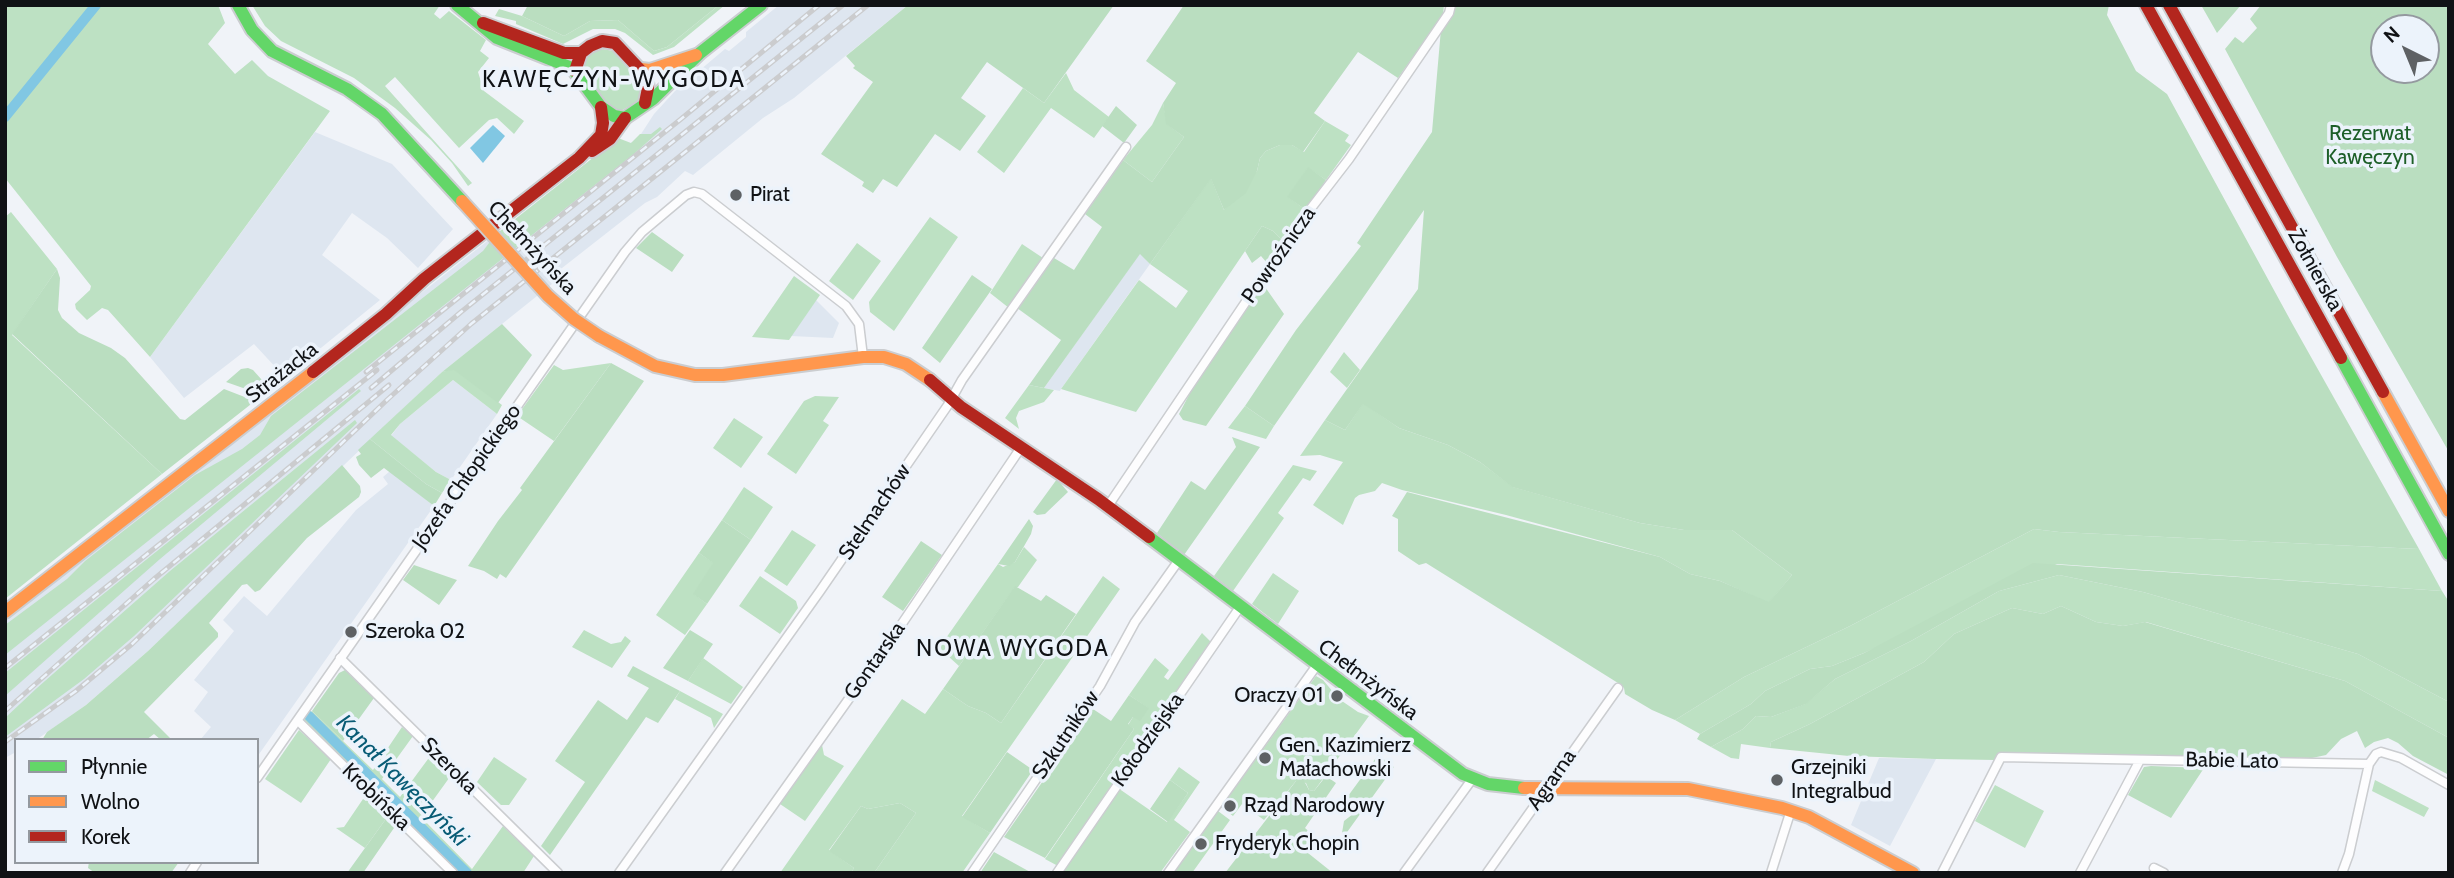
<!DOCTYPE html>
<meta charset="utf-8">
<style>
body{margin:0}
#map{position:relative;width:2454px;height:878px;overflow:hidden;background:#f0f3f8;font-family:Cabin,sans-serif}
canvas{display:block}
.frame{position:absolute;inset:0;border:7px solid #101215;pointer-events:none}
.legend{position:absolute;left:14px;top:738px;width:245px;height:126px;box-sizing:border-box;background:#ecf3fb;border:2px solid #94999f;margin:0;padding:9px 12px;list-style:none;font-size:21px;color:#101215}
.legend li{display:flex;align-items:center;gap:14px;height:35px}
.legend b{width:35px;border:2px solid #94999f}
.north{position:absolute;left:2370px;top:14px;width:70px;height:70px;box-sizing:border-box;background:#ecf3fb;border:2px solid #94999f;border-radius:50%;rotate:317deg;font-size:19px;font-weight:700;line-height:28px;text-align:center;color:#101215}
.north::after{content:'';display:block;margin:auto;width:24px;height:32px;background:#5e6164;clip-path:polygon(50% 0,100% 100%,50% 72%,0 100%)}
</style>
<div id="map">
<canvas width="2454" height="878"></canvas>
<div class="frame"></div>
<ul class="legend">
<li><b style="height:9px;background:#63d668"></b>Płynnie</li>
<li><b style="height:9px;background:#ff974d"></b>Wolno</li>
<li><b style="height:9px;background:#b3261e"></b>Korek</li>
</ul>
<div class="north">N</div>
</div>
<script>
const c = document.querySelector('canvas').getContext('2d');
c.lineJoin = 'round';
function fillPath(path, color) {
  c.fillStyle = color;
  c.fill(path, 'evenodd');
}
function toPath(rows) {
  const path = new Path2D();
  for (const r of rows) {
    path.moveTo(r[0], r[1]);
    for (let i = 2; i < r.length; i += 2) path.lineTo(r[i], r[i + 1]);
  }
  return path;
}
function strokePath(path, color, width, dash) {
  c.strokeStyle = color;
  c.lineWidth = width;
  c.lineCap = dash ? 'butt' : 'round';
  c.setLineDash(dash || []);
  c.stroke(path);
}
function write(font, color, halo, rows, align = 'center') {
  c.font = font + ' Cabin,sans-serif';
  c.lineWidth = 7;
  c.setLineDash([]);
  c.textBaseline = 'middle';
  c.strokeStyle = halo;
  c.fillStyle = color;
  for (const [text, x, y, turn = 0] of rows) {
    c.save();
    c.translate(x, y);
    c.rotate((+turn || 0) * Math.PI / 180);
    c.textAlign = isNaN(turn) ? turn : align;
    if (halo) c.strokeText(text, 0, 0);
    c.fillText(text, 0, 0);
    c.restore();
  }
}
fillPath(toPath([
 [779,5,908,5,794,98,763,118,693,175,685,171,657,197,645,203,548,279,552,284,442,372,148,651,86,705,36,740,16,740,16,752,5,758,5,620,584,165,643,137,641,134,654,114,675,91,725,49,729,51,746,37,746,32],
 [315,132,392,164,453,229,418,268,387,238,352,213,322,255,380,300,295,369,290,363,279,371,254,344,184,398,150,357],
 [1140,253,1150,264,1061,389,1060,391,1044,388],
 [816,300,839,323,833,338,791,336],
 [453,380,497,414,451,480,436,472,391,436,400,424],
 [390,471,434,506,257,757,257,740,200,740,211,727,194,711,208,692,194,680,234,631,223,620,244,596,267,616,356,510,388,484,383,477],
 [1879,758,1936,759,1890,846,1851,825]
]), '#dee6f0');
fillPath(toPath([
 [5,5,218,5,225,23,208,44,235,74,252,60,268,76,330,111,150,357,108,310,102,308,87,320,76,309,75,304,90,290,91,286,5,178],
 [252,5,440,5,434,14,440,19,449,11,486,40,480,51,489,58,478,72,484,91,524,121,514,134,497,118,489,120,459,148,395,77,385,86,472,183,468,186,452,163,431,140,395,108,354,78,281,41,265,26],
 [719,5,725,5,674,47,653,55,625,33,615,29,593,29,563,44,516,24,516,21,495,16,499,9,522,16,564,36,590,21,618,20,654,51,667,47],
 [603,49,613,51,631,72,642,76,641,95,637,102,617,113,606,105,581,70,584,60,594,52],
 [1066,73,1074,90,1109,117,1094,138,1051,108,1004,173,977,152,1023,88,1044,103],
 [1163,103,1167,124,1184,137,1152,182,1123,160,1152,125],
 [1325,121,1349,135,1345,141,1351,145,1326,180,1308,168,1288,197,1306,210,1283,241,1273,231,1262,226,1136,412,1061,389,1139,280,1176,308,1188,291,1150,264,1211,178,1224,210,1257,171,1260,158,1266,151,1280,145,1292,145,1304,152],
 [660,127,662,129,635,153,5,655,5,625,67,579,85,561,195,475,242,449,260,435,271,416,483,251,495,235,618,138,631,143,640,134,651,134],
 [11,212,57,269,12,335,162,474,5,599,5,217],
 [930,217,958,237,894,331,870,312,869,302],
 [857,243,881,261,853,300,829,281],
 [1022,244,1043,258,1009,308,990,293],
 [794,276,820,295,789,340,752,337],
 [1344,352,1360,370,1347,388,1330,372],
 [611,363,554,441,517,416,554,365,563,370],
 [454,369,502,405,497,414,453,380,400,424,391,435,436,472,451,480,442,493,426,484,370,439,442,372],
 [1029,385,1054,390,1044,402,1019,411,1016,418,1019,429,1005,418],
 [359,389,361,391,160,559,5,696,5,673],
 [815,396,839,397,823,421,829,425,796,474,767,454,804,401],
 [1363,403,1399,428,1448,445,1480,462,1513,487,1640,523,1684,530,1732,530,1792,575,1769,603,1720,581,1690,574,1660,557,1506,515,1402,490,1382,483,1375,491,1359,495,1355,498,1343,525,1313,505,1343,462,1320,455,1300,456,1325,420,1345,430],
 [1245,406,1274,426,1266,439,1228,428],
 [734,418,763,437,741,468,713,448],
 [355,420,357,423,134,636,84,679,5,737,5,718,37,688,170,571],
 [1293,465,1317,471,1310,481,1303,478,1278,513,1284,518,1233,591,1214,576],
 [744,487,773,507,751,540,722,520],
 [2034,529,2059,532,2419,549,2442,591,2057,564,1864,653,1832,666,1810,669,1765,691,1751,704,1700,734,1675,720,1744,677,1850,626],
 [792,530,816,545,787,586,764,571],
 [1024,547,1037,560,1018,587,1015,587,959,666,939,648,998,564,1003,567,1015,562],
 [699,553,714,563,694,594,707,604,685,635,656,615],
 [1273,573,1299,591,1278,624,1252,604],
 [2059,575,2143,592,2358,654,2449,702,2449,738,2345,681,2146,622,2123,626,2096,622,2061,606,2043,614,2012,608,1954,634,1924,662,1810,724,1771,742,1770,748,1741,744,1739,759,1731,758,1711,747,1743,729,1756,716,1771,717,1805,704,1835,679,1911,641,1999,591],
 [760,576,796,601,798,608,780,634,739,606],
 [1103,576,1120,589,962,816,990,833,962,873,874,873,916,813,900,803,868,809,861,806,829,850,854,868,851,873,780,873,902,699,925,714,943,689,968,706,986,713,1001,723],
 [584,630,611,644,621,642,625,636,631,641,612,668,572,647],
 [1202,633,1212,643,1058,866,1045,859,1134,729,1128,725,1133,717,1148,708,1129,695,1155,658,1169,670,1164,677,1168,680],
 [703,658,743,687,731,704,688,681],
 [1316,676,1323,680,1339,699,1358,712,1369,716,1314,791,1309,790,1306,783,1296,781,1264,820,1242,804,1233,816,1221,807],
 [680,691,723,714,714,728,711,718,675,699],
 [312,711,373,770,402,727,413,736,382,779,400,797,431,755,452,774,421,817,472,869,503,826,534,856,523,873,458,873,303,721],
 [299,730,331,759,301,803,265,779],
 [822,745,824,755,844,766,805,821,780,804],
 [494,757,527,779,509,805,501,805,477,782],
 [1179,767,1200,782,1174,820,1190,832,1160,873,1059,873,1118,788,1167,822,1188,793,1170,780],
 [2375,780,2429,808,2424,817,2372,791],
 [1995,785,2044,811,2025,848,1975,821],
 [368,798,388,816,365,848,336,828,344,827,363,799,366,801],
 [1218,811,1230,820,1192,873,1174,873]
]), '#bde1c3');
fillPath(toPath([
 [528,5,719,5,667,47,654,51,618,20,590,21,564,36,522,16],
 [908,5,1114,5,1044,103,987,62,961,98,986,116,960,151,935,134,897,187,883,179,873,193,862,186,864,182,821,154,873,82,853,68,855,66,846,56],
 [1184,5,1444,5,1443,15,1398,78,1358,52,1314,113,1325,121,1303,152,1292,145,1280,145,1266,151,1260,158,1257,171,1246,193,1224,210,1211,179,1150,264,1140,254,1044,388,1029,385,1061,340,1017,308,1054,258,1074,270,1102,227,1085,214,1123,160,1152,182,1184,137,1166,124,1163,103,1176,83,1146,61],
 [1454,5,2109,5,2107,15,2136,71,2167,94,2293,325,2419,549,2059,532,2034,529,1850,626,1744,677,1675,720,1652,710,1625,694,1624,688,1618,683,1426,563,1419,565,1398,551,1398,519,1392,516,1407,492,1660,557,1690,574,1720,581,1769,602,1792,575,1732,530,1684,530,1640,523,1512,487,1480,462,1448,445,1399,428,1363,404,1345,430,1325,420,1418,289,1424,210,1274,426,1245,406,1296,330,1361,246,1357,243,1432,132,1441,29,1451,17],
 [2201,5,2241,5,2217,33],
 [2261,5,2449,5,2449,452,2337,257,2225,49,2235,37,2243,43,2257,28,2250,19],
 [2384,28,2426,28,2426,70,2384,70],
 [1116,106,1137,125,1124,143,1102,126],
 [1308,167,1326,180,1306,210,1287,197],
 [1262,226,1273,231,1283,241,1267,263,1261,256,1252,263,1245,251],
 [652,232,684,255,672,272,636,248],
 [57,269,60,278,58,310,62,318,79,333,111,348,125,358,180,419,185,420,224,389,255,401,162,474,12,334],
 [972,275,992,289,940,363,922,348],
 [1263,284,1284,314,1206,426,1183,420,1179,414,1190,393],
 [502,324,532,355,498,403,454,370,442,372],
 [611,363,644,381,506,578,500,574,497,579,484,571,468,566,498,521,522,490,520,488],
 [248,368,253,370,270,389,263,395,226,382,241,369],
 [1232,437,1260,447,1184,555,1157,533,1191,481,1205,490,1236,447],
 [370,439,426,484,442,493,434,506,384,468,371,478,359,465,356,457,361,454,358,450],
 [342,465,360,486,361,492,359,497,307,538,260,590,255,592,247,584,242,585,209,623,218,633,218,637,144,712,172,740,161,740,154,734,146,740,42,740,47,732,86,705,148,651],
 [1057,479,1068,492,1045,514,1037,515,1033,512],
 [1029,519,1033,526,1031,534,1015,562,1009,566,998,564],
 [722,520,751,540,707,604,693,594,713,563,699,553],
 [921,541,942,555,903,611,882,597],
 [2033,563,2442,591,2449,602,2449,702,2358,654,2143,592,2059,575,1999,591,1911,641,1835,679,1806,704,1771,717,1756,716,1743,729,1711,747,1697,739,1700,734,1751,704,1765,691,1810,669,1832,666,1864,653],
 [414,565,457,580,439,605,403,580],
 [1015,586,1041,601,1046,595,1076,614,1001,723,986,713,968,706,943,689],
 [2061,606,2096,622,2123,626,2145,622,2345,681,2449,738,2449,775,2413,756,2398,743,2388,738,2374,742,2365,748,2357,731,2341,739,2326,755,2312,758,1999,753,1995,760,1936,759,1849,756,1770,748,1771,742,1810,724,1924,662,1954,634,2012,608,2043,614],
 [690,630,713,644,688,681,663,668],
 [633,666,680,691,658,723,646,717,550,855,541,846,585,782,555,761,598,700,627,720,649,688,627,676],
 [345,670,374,698,343,741,312,711,339,673],
 [1129,695,1149,708,1140,721,1133,717,1128,724,1134,729,1045,858,1004,837,1093,709,1111,721],
 [1007,752,1033,770,990,833,962,817],
 [1378,755,1394,767,1345,835,1342,833,1344,821,1353,814,1349,810,1342,811,1340,807],
 [2151,766,2204,768,2171,818,2128,795,2144,767],
 [1326,776,1336,783,1305,828,1313,835,1303,849,1333,873,1225,873,1296,781,1303,779,1309,790,1314,791],
 [1170,780,1188,793,1168,822,1150,809],
 [900,803,916,813,874,873,851,873,854,868,829,851,861,806,868,809],
 [388,816,394,828,363,873,347,873],
 [994,852,1032,873,980,873],
 [89,862,179,862,171,873,95,873,88,868]
]), '#badec0');
fillPath(toPath([
 [493,125,505,136,483,163,470,148]
]), '#81c7e3');
strokePath(toPath([
 [5,117,96,5],
 [309,716,467,873]
]), '#81c7e3', 10);
const street = toPath([
 [1108,506,1295,229,1349,159,1449,13,1451,5],
 [340,658,558,873],
 [298,721,453,873],
 [257,778,625,252,642,232,686,195,694,192,702,194,846,306,859,324,863,357],
 [2154,868,2164,873],
 [190,873,197,862],
 [619,873,820,591,948,405,962,380,1126,147],
 [725,873,895,634,1022,446],
 [972,873,1100,686,1135,622,1179,560],
 [1057,873,1240,607],
 [1168,873,1317,665],
 [1404,873,1473,778],
 [1487,873,1618,688],
 [1771,873,1791,810],
 [1942,873,2001,757,2369,764],
 [2080,873,2140,760],
 [2342,873,2349,854,2369,764,2376,754,2381,752,2401,758,2449,785]
]);
const fast = toPath([
 [238,5,252,30,272,51,347,89,382,114,462,201],
 [457,5,497,38,572,68,601,107,614,116,625,118,653,99,700,53,761,5],
 [2341,358,2449,554],
 [1149,537,1463,774,1488,784,1524,788]
]);
const slow = toPath([
 [641,69,650,70,696,55],
 [599,336,655,366,695,375,723,375,863,357,884,357,906,364,930,380],
 [2383,392,2449,511],
 [5,612,313,372],
 [1524,788,1688,789,1782,808,1809,817,1913,873]
]);
const jam = toPath([
 [2146,5,2341,358],
 [2169,5,2383,392],
 [483,23,564,53,581,53],
 [575,71,581,53,590,46,602,41,615,43,646,76,648,88,645,103],
 [592,151,610,139,625,118],
 [313,372,386,314,424,279,579,158,601,135,603,123,601,107],
 [930,380,961,407,1098,499,1149,537]
]);
strokePath(street, '#cbcdd0', 11);
strokePath(fast, '#cbcdd0', 16);
strokePath(slow, '#cbcdd0', 16);
strokePath(jam, '#cbcdd0', 16);
strokePath(street, '#fdfdfe', 8);
strokePath(fast, '#63d668', 12);
strokePath(slow, '#ff974d', 12);
strokePath(jam, '#b3261e', 12);
const rail = toPath([
 [366,372,681,119,819,5],
 [371,388,461,312,843,5],
 [5,668,377,370],
 [5,711,154,579,389,385],
 [5,742,76,691,132,644,388,399,471,324,868,5]
]);
strokePath(rail, '#cbccce', 5);
strokePath(rail, '#ecf3fb', 2.5, [8]);
const slowBridge = toPath([
 [462,201,548,296,574,319,599,336]
]);
strokePath(slowBridge, '#cbcdd0', 16, []);
strokePath(slowBridge, '#ff974d', 12);
for (const [x, y, r, color] of [
 [736,195,7,"#5e6164"],
 [351,632,7,"#5e6164"],
 [1337,696,7,"#5e6164"],
 [1265,758,7,"#5e6164"],
 [1777,780,7,"#5e6164"],
 [1230,806,7,"#5e6164"],
 [1201,844,7,"#5e6164"]
]) {
  const dot = new Path2D();
  dot.arc(x, y, r, 0, 2 * Math.PI);
  c.fillStyle = color;
  c.fill(dot);
  strokePath(dot, '#ecf3fb', 2.5);
}
write('21px', '#1d5f28', '#ecf3fb', [
 ["Rezerwat",2370,134],
 ["Kawęczyn",2370,158]
]);
write('21px', '#101215', '#ecf3fb', [
 ["Pirat",750,195],
 ["Szeroka 02",365,632],
 ["Oraczy 01",1323,696,"right"],
 ["Gen. Kazimierz",1279,746],
 ["Małachowski",1279,770],
 ["Grzejniki",1791,768],
 ["Integralbud",1791,792],
 ["Rząd Narodowy",1244,806],
 ["Fryderyk Chopin",1215,844]
], 'left');
write('21px', '#101215', '#ecf3fb', [
 ["Chełmżyńska",532,248,47],
 ["Powroźnicza",1279,255,-55],
 ["Żołnierska",2315,270,61],
 ["Strażacka",282,373,-38],
 ["Józefa Chłopickiego",467,477,-55],
 ["Stelmachów",875,512,-56],
 ["Gontarska",875,661,-55],
 ["Chełmżyńska",1368,680,37],
 ["Szkutników",1066,735,-56],
 ["Kołodziejska",1148,740,-55],
 ["Babie Lato",2232,761,1],
 ["Szeroka",449,766,45],
 ["Agrarna",1552,780,-55],
 ["Krobińska",376,797,44]
]);
c.letterSpacing = '2px';
write('23px', '#101215', '#ecf3fb', [
 ["NOWA WYGODA",1013,649]
]);
c.letterSpacing = '0px';
write('italic 23px', '#085b75', '#ecf3fb', [
 ["Kanał Kawęczyński",402,781,45]
]);
c.letterSpacing = '2px';
write('24px', '#101215', '#ecf3fb', [
 ["KAWĘCZYN-WYGODA",614,80]
]);
c.letterSpacing = '0px';
</script>
